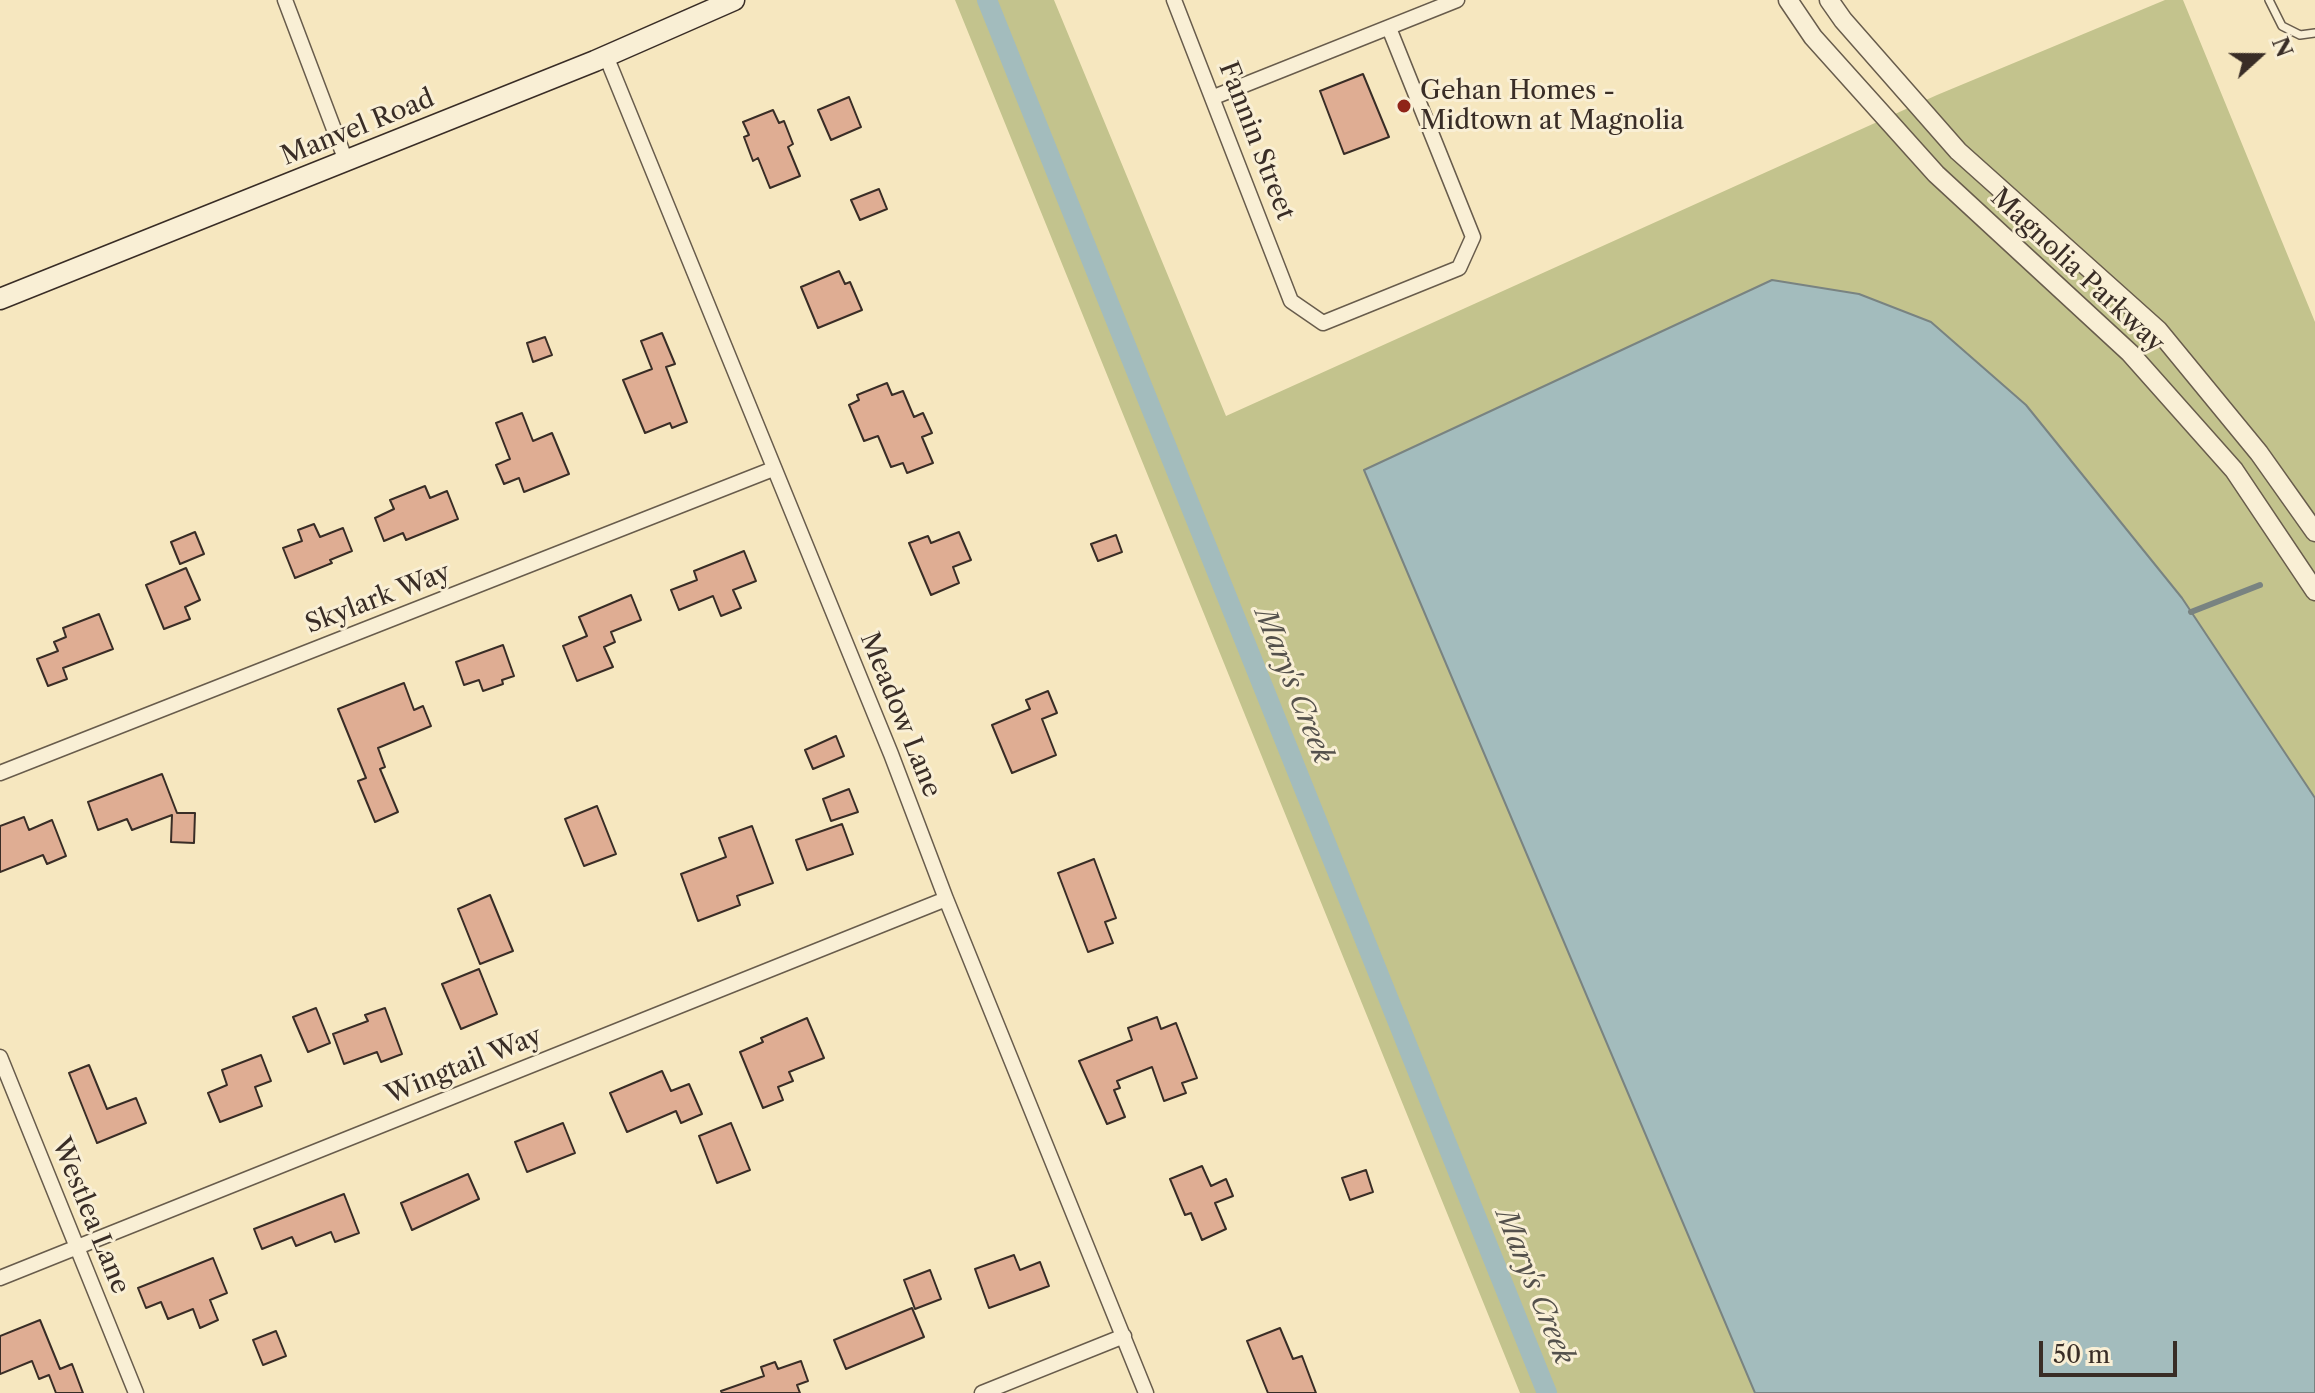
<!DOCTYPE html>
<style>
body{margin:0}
#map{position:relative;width:2315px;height:1393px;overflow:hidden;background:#f6e7bf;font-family:"Libre Caslon Text",serif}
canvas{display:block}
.north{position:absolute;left:2219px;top:16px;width:80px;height:80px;-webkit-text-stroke:6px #f9efd5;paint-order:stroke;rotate:69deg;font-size:22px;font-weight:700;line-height:32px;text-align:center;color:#392d26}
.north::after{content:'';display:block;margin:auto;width:28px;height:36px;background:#392d26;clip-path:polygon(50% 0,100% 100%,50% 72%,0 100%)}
.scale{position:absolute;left:2039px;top:1341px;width:138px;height:36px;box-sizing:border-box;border:4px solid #392d26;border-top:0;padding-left:10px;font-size:24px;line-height:28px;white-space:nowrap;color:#392d26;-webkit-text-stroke:6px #f9efd5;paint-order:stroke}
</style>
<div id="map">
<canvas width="2315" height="1393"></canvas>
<div class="north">N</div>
<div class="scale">50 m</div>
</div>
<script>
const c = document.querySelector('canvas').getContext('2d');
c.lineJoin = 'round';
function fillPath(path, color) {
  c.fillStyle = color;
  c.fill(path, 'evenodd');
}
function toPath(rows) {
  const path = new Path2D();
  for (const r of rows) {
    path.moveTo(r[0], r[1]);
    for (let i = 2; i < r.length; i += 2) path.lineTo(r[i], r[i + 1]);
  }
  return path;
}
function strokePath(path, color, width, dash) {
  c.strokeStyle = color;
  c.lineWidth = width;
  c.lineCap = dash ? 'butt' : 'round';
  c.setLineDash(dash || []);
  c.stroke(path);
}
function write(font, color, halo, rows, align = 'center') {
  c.font = font + ' "Libre Caslon Text",serif';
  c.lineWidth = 6;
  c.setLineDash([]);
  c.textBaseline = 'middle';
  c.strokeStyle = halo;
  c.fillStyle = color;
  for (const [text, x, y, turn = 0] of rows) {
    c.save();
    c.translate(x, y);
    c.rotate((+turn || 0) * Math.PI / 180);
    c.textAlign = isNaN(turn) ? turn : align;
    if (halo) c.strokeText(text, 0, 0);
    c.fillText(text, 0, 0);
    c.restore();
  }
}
fillPath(toPath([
 [955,0,1054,0,1226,416,1937,95,2165,0,2183,0,2315,322,2315,1393,1520,1393]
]), '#c3c38d');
const water = toPath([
 [1772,280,1859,294,1931,322,2026,405,2182,598,2315,798,2315,1393,1755,1393,1364,470,1772,280]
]);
fillPath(water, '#a3bcbd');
strokePath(water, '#798381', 2);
strokePath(toPath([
 [2191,612,2260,585]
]), '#798381', 6);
strokePath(toPath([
 [987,0,1547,1393]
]), '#a3bcbd', 20);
const building = toPath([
 [1363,74,1389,137,1344,154,1320,91,1363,74],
 [849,97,861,127,831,140,818,110,849,97],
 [773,110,779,123,784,121,793,144,788,147,800,176,770,188,758,158,753,161,744,137,749,135,743,122,773,110],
 [879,189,887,209,860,220,851,200,879,189],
 [839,271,845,284,850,282,862,310,818,328,801,287,839,271],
 [662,333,675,364,666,367,687,422,672,428,670,423,645,433,623,380,652,369,641,341,662,333],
 [545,337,552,355,533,362,527,343,545,337],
 [887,383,892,395,903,391,914,417,923,413,932,433,922,437,933,463,907,473,903,463,891,467,878,436,864,441,849,405,859,400,857,395,887,383],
 [522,413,533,441,552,433,569,474,524,492,519,478,504,484,496,465,510,459,496,423,522,413],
 [425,486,430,498,447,491,458,519,406,540,403,533,384,541,375,518,394,509,390,500,425,486],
 [314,524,320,537,343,528,352,551,330,560,332,563,295,578,283,548,302,541,298,530,314,524],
 [195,532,204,554,180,564,171,542,195,532],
 [959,532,971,560,953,567,959,583,931,595,909,543,928,536,931,543,959,532],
 [1116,535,1122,552,1098,561,1091,544,1116,535],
 [744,551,756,581,733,590,741,608,721,616,713,596,679,610,671,590,697,580,694,571,744,551],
 [186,568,200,600,185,607,190,619,164,629,146,585,186,568],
 [631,595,641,620,611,632,615,642,604,647,613,667,577,681,563,646,587,636,579,617,631,595],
 [99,614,113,649,63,668,67,679,48,686,37,659,58,651,54,642,66,637,63,628,99,614],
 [503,645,514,676,502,680,503,684,483,691,479,680,464,685,456,662,503,645],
 [404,683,414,710,423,706,431,726,378,748,385,767,380,769,398,812,375,822,358,781,366,778,338,709,404,683],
 [1048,691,1057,713,1042,719,1056,755,1012,773,992,725,1030,709,1026,700,1048,691],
 [836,736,844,756,813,769,805,750,836,736],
 [162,774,177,813,195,813,194,843,171,842,172,815,132,830,127,819,98,830,88,802,162,774],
 [849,789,858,812,831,821,823,799,849,789],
 [597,806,616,854,584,866,565,819,597,806],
 [24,817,29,830,52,820,66,856,47,864,43,855,0,872,0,826,24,817],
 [842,824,853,854,807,870,796,840,842,824],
 [752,826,773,883,737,896,740,905,698,921,681,874,726,857,719,838,752,826],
 [1094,859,1116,918,1105,922,1113,943,1088,952,1058,873,1094,859],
 [490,895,513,951,480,964,458,909,490,895],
 [479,969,497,1014,461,1029,442,984,479,969],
 [316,1008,330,1043,308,1052,293,1017,316,1008],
 [385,1008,402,1054,381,1062,377,1052,344,1064,333,1034,368,1021,365,1015,385,1008],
 [1157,1017,1161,1029,1176,1023,1197,1078,1182,1083,1186,1093,1164,1101,1152,1067,1117,1081,1120,1088,1114,1090,1125,1117,1107,1124,1079,1061,1132,1040,1128,1028,1157,1017],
 [807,1018,824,1058,789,1072,793,1081,778,1087,783,1100,763,1108,740,1052,763,1042,761,1038,807,1018],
 [261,1055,271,1081,255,1087,262,1106,220,1122,208,1093,227,1085,222,1070,261,1055],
 [89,1065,107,1109,136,1098,146,1123,97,1143,69,1073,89,1065],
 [662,1071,671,1091,689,1084,702,1114,681,1123,676,1111,627,1132,610,1093,662,1071],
 [563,1123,575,1153,527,1172,515,1142,563,1123],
 [731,1123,750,1170,717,1183,699,1136,731,1123],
 [1202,1166,1211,1186,1226,1179,1233,1196,1215,1203,1226,1229,1202,1240,1191,1213,1185,1215,1170,1179,1202,1166],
 [1366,1170,1373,1192,1350,1200,1342,1178,1366,1170],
 [468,1174,479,1199,412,1230,401,1203,468,1174],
 [344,1194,359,1233,335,1242,331,1232,296,1246,292,1237,262,1249,254,1229,344,1194],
 [1014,1255,1020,1270,1040,1262,1049,1286,989,1308,975,1269,1014,1255],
 [213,1258,227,1293,210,1300,218,1320,200,1328,193,1309,168,1319,161,1302,146,1308,138,1288,213,1258],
 [930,1270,941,1299,915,1309,904,1280,930,1270],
 [912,1308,924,1337,846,1369,834,1340,912,1308],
 [40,1320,60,1369,72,1364,83,1393,56,1393,49,1375,39,1379,32,1361,0,1374,0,1336,40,1320],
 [1280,1328,1293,1359,1302,1356,1316,1393,1268,1393,1247,1341,1280,1328],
 [276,1331,286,1356,263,1365,253,1340,276,1331],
 [801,1361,808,1381,797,1385,800,1393,722,1393,721,1391,764,1376,761,1367,775,1362,778,1369,801,1361]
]);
fillPath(building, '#dfad93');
strokePath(building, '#392d26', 2);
const service = toPath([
 [2269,0,2282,26,2300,35,2315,33]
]);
const minor = toPath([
 [285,0,346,161],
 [1174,0,1291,301,1323,323,1459,268,1473,237,1389,28],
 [606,56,891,754,946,899,1146,1393],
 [1214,97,1457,0],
 [0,773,773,469],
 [0,1057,136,1393],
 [0,1278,946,899],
 [982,1393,1124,1336]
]);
const tertiary = toPath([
 [1788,0,1813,37,1936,174,2130,353,2234,470,2315,591],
 [1829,0,1843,20,1958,151,2158,330,2259,453,2315,532]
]);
const secondary = toPath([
 [0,299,595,61,734,0]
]);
strokePath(service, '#685c4c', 10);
strokePath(minor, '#685c4c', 17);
strokePath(tertiary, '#685c4c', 21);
strokePath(secondary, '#392d26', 23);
strokePath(service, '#f9efd5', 7);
strokePath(minor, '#f9efd5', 14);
strokePath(tertiary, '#f9efd5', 18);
strokePath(secondary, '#f9efd5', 20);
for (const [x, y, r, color] of [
 [1404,106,8,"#8f2418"]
]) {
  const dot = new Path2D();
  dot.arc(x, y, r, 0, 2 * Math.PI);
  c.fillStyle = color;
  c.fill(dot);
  strokePath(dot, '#f9efd5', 3);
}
write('26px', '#392d26', '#f9efd5', [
 ["Gehan Homes -",1420,91],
 ["Midtown at Magnolia",1420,121]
], 'left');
write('26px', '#392d26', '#f9efd5', [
 ["Manvel Road",358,128,-22],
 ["Fannin Street",1256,141,69],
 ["Magnolia Parkway",2077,271,43],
 ["Skylark Way",378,599,-21],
 ["Meadow Lane",900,715,68],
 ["Wingtail Way",464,1066,-22],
 ["Westlea Lane",90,1216,68]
]);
write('italic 28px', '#54514c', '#f9efd5', [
 ["Mary's Creek",1293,686,68],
 ["Mary's Creek",1534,1287,68]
]);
</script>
